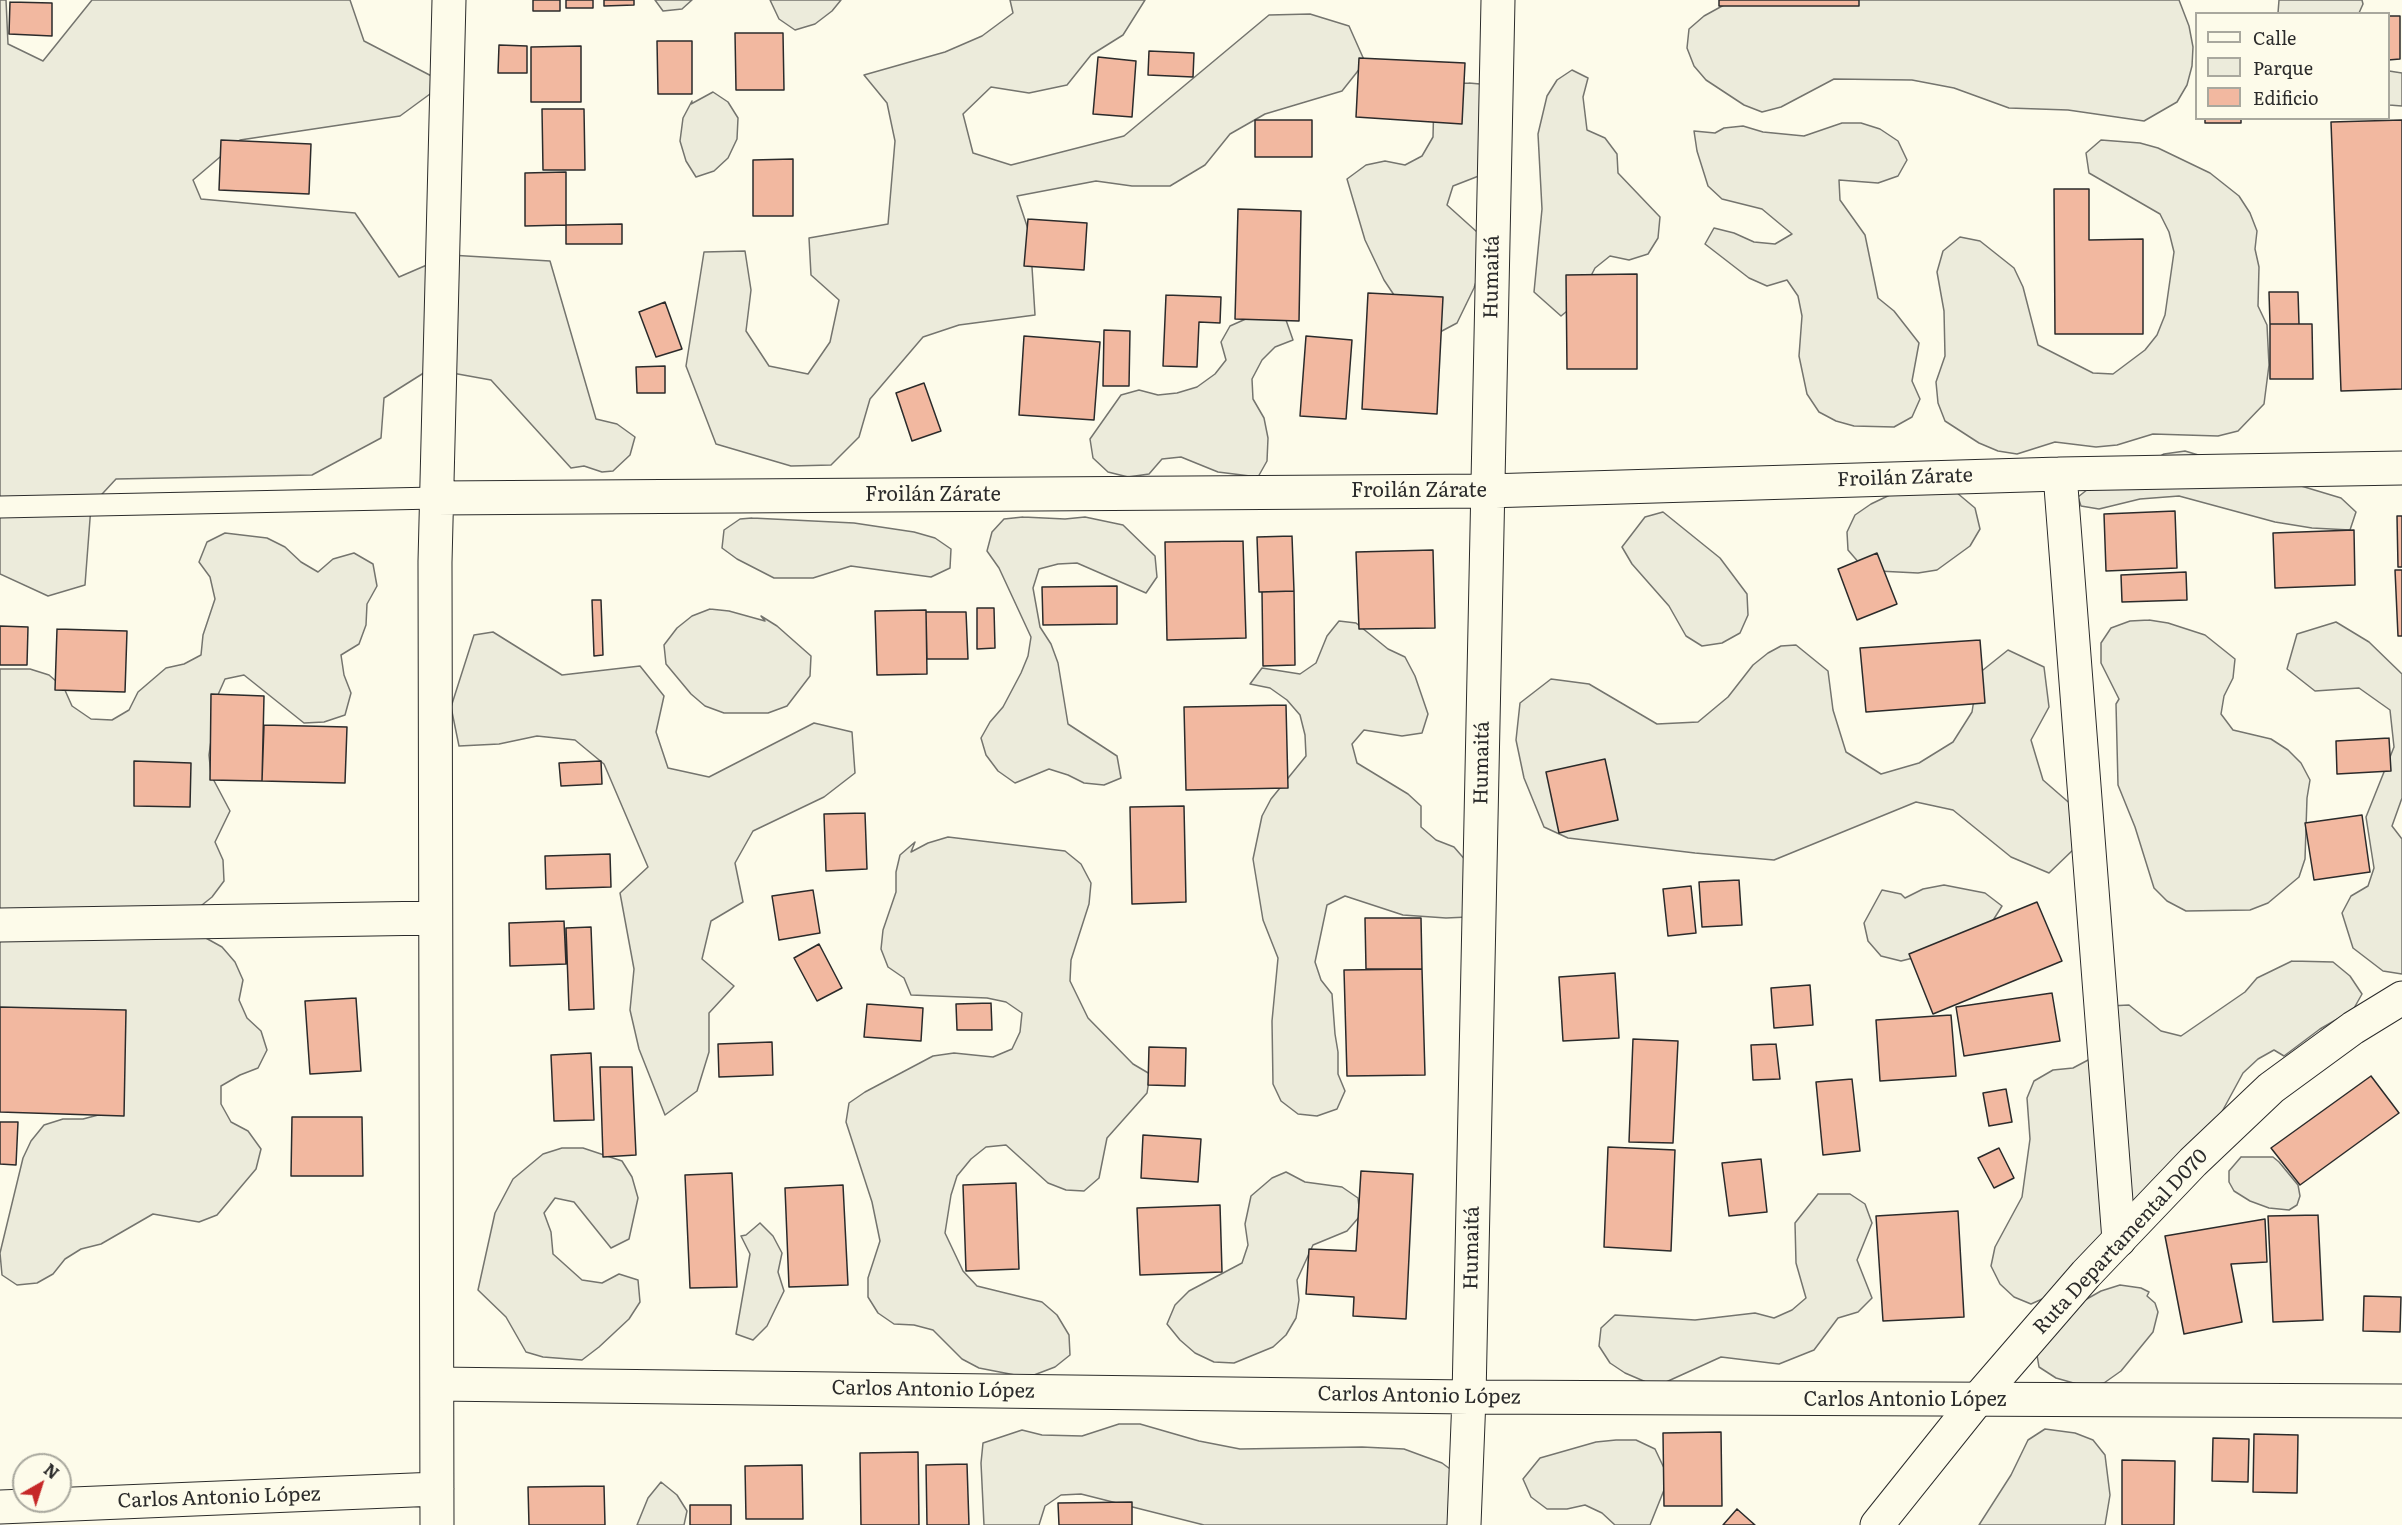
<!DOCTYPE html>
<meta charset="utf-8">
<style>
body{margin:0}
#map{position:relative;width:2402px;height:1525px;overflow:hidden;background:#fdfbea;font-family:Literata,serif}
canvas{display:block}
.legend{position:absolute;left:2195px;top:12px;width:195px;height:108px;box-sizing:border-box;background:#fdfbea;border:2px solid #a9a89e;margin:0;padding:8px 10px;list-style:none;font-size:18px;color:#2b2b2b}
.legend li{display:flex;align-items:center;gap:12px;height:30px}
.legend b{width:30px;border:2px solid #a9a89e}
.north{position:absolute;left:12px;top:1453px;width:60px;height:60px;box-sizing:border-box;background:#fdfbea;border:2px solid #a9a89e;border-radius:50%;rotate:39deg;font-size:16px;font-weight:700;line-height:24px;text-align:center;color:#2b2b2b}
.north::after{content:'';display:block;margin:auto;width:21px;height:27px;background:#c62828;clip-path:polygon(50% 0,100% 100%,50% 72%,0 100%)}
</style>
<div id="map">
<canvas width="2402" height="1525"></canvas>
<ul class="legend">
<li><b style="height:8px;background:#fdfbea"></b>Calle</li>
<li><b style="height:16px;background:#ecebdb"></b>Parque</li>
<li><b style="height:16px;background:#f2b8a0"></b>Edificio</li>
</ul>
<div class="north">N</div>
</div>
<script>
const c = document.querySelector('canvas').getContext('2d');
c.lineJoin = 'round';
function fillPath(path, color) {
  c.fillStyle = color;
  c.fill(path, 'evenodd');
}
function toPath(rows) {
  const path = new Path2D();
  for (const r of rows) {
    path.moveTo(r[0], r[1]);
    for (let i = 2; i < r.length; i += 2) path.lineTo(r[i], r[i + 1]);
  }
  return path;
}
function strokePath(path, color, width, dash) {
  c.strokeStyle = color;
  c.lineWidth = width;
  c.lineCap = dash ? 'butt' : 'round';
  c.setLineDash(dash || []);
  c.stroke(path);
}
function write(font, color, halo, rows, align = 'center') {
  c.font = font + ' Literata,serif';
  c.lineWidth = 4.5;
  c.setLineDash([]);
  c.textBaseline = 'middle';
  c.strokeStyle = halo;
  c.fillStyle = color;
  for (const [text, x, y, turn = 0] of rows) {
    c.save();
    c.translate(x, y);
    c.rotate((+turn || 0) * Math.PI / 180);
    c.textAlign = isNaN(turn) ? turn : align;
    if (halo) c.strokeText(text, 0, 0);
    c.fillText(text, 0, 0);
    c.restore();
  }
}
const green = toPath([
 [0,0,6,0,8,44,43,61,92,0,350,0,364,41,445,83,400,116,240,140,193,180,201,199,355,213,399,277,450,255,550,261,596,419,617,424,635,437,630,455,613,471,602,472,584,466,571,468,491,380,430,369,384,398,381,438,312,475,116,479,91,506,85,585,48,596,0,574,0,0],
 [655,0,692,0,682,9,663,11,655,0],
 [770,0,841,0,832,11,815,24,795,30,779,19,770,0],
 [1010,0,1145,0,1123,35,1091,55,1067,85,1029,93,991,87,963,114,973,153,1011,165,1124,136,1269,15,1310,14,1349,26,1365,62,1342,91,1265,114,1230,134,1205,165,1170,186,1132,186,1096,181,1017,196,1030,235,1035,315,959,325,923,337,870,399,859,437,831,465,791,466,716,444,686,366,704,252,745,251,751,290,746,331,769,366,808,374,830,342,839,300,811,275,809,238,888,224,895,141,887,103,864,75,945,52,982,36,1013,13,1010,0],
 [1733,0,2179,0,2189,26,2193,47,2192,66,2187,85,2177,102,2144,121,2068,110,2009,108,1954,88,1912,80,1834,79,1781,107,1762,112,1744,105,1706,80,1694,66,1687,48,1689,29,1704,16,1733,0],
 [2279,0,2362,0,2363,4,2359,13,2278,13,2279,0],
 [1572,70,1588,78,1583,97,1587,130,1605,138,1617,154,1618,173,1660,217,1658,238,1648,254,1629,260,1610,256,1595,268,1577,303,1561,316,1534,292,1542,209,1538,134,1547,96,1557,80,1572,70],
 [2389,71,2402,73,2402,106,2389,105,2389,71],
 [1469,83,1491,85,1489,172,1453,186,1447,205,1477,232,1486,251,1474,288,1457,323,1440,332,1394,295,1384,280,1365,240,1347,179,1366,165,1385,161,1405,165,1422,156,1433,137,1434,96,1450,84,1469,83],
 [713,92,728,102,738,118,737,139,728,158,714,171,696,177,686,161,680,141,683,118,692,101,691,104,713,92],
 [1842,123,1861,123,1880,129,1898,141,1907,160,1898,176,1878,183,1839,180,1840,200,1865,235,1878,298,1894,311,1919,343,1912,381,1920,399,1912,417,1894,427,1854,426,1836,421,1819,412,1807,394,1799,356,1802,316,1798,296,1787,280,1767,286,1749,278,1705,244,1714,228,1734,233,1754,242,1775,244,1792,234,1762,209,1722,199,1708,186,1697,151,1694,131,1715,133,1724,128,1743,126,1763,132,1804,136,1842,123],
 [2101,140,2140,143,2158,148,2210,173,2239,196,2250,213,2257,231,2255,249,2259,267,2258,306,2267,325,2269,365,2264,404,2238,431,2218,436,2153,434,2117,445,2096,447,2055,442,2017,454,1998,451,1979,443,1945,421,1938,403,1936,382,1945,356,1944,311,1937,272,1943,251,1960,237,1980,241,2014,268,2023,287,2038,345,2093,373,2113,374,2145,350,2157,335,2165,315,2174,252,2169,232,2160,214,2089,173,2086,153,2101,140],
 [1248,318,1286,320,1293,340,1275,347,1262,360,1252,379,1253,399,1264,418,1268,438,1267,461,1258,477,1218,472,1181,457,1162,459,1149,474,1128,477,1108,472,1093,458,1090,439,1121,395,1139,390,1158,395,1177,393,1197,387,1215,374,1226,360,1221,342,1230,326,1248,318],
 [2185,451,2341,498,2356,512,2350,530,2312,528,2275,522,2179,496,2140,499,2099,509,2081,506,2078,497,2093,485,2129,474,2164,454,2185,451],
 [1944,482,1975,508,1980,529,1970,546,1937,570,1918,573,1878,571,1860,564,1848,550,1847,532,1855,515,1871,504,1894,493,1944,482],
 [1663,512,1720,558,1747,594,1748,615,1740,633,1722,643,1702,646,1686,636,1669,606,1632,564,1622,547,1645,517,1663,512],
 [1023,517,1065,519,1085,517,1123,525,1155,556,1157,577,1146,593,1077,563,1058,564,1039,569,1033,588,1040,627,1051,644,1058,663,1068,724,1117,756,1121,778,1104,785,1084,783,1068,775,1049,769,1015,783,998,771,986,755,981,738,990,722,1003,707,1021,673,1028,656,1031,637,999,568,987,551,992,532,1004,519,1023,517],
 [752,518,854,523,914,532,935,538,951,549,950,568,931,577,851,566,813,578,774,578,737,559,722,548,724,530,740,519,752,518],
 [225,533,267,538,285,547,301,562,318,572,333,559,354,553,373,564,377,586,367,604,366,625,359,644,341,655,344,675,351,693,345,715,324,722,304,723,244,675,225,679,217,697,209,755,211,775,230,811,215,842,223,860,224,881,212,897,197,909,204,937,222,947,235,962,243,980,239,1000,247,1018,261,1031,267,1050,258,1068,240,1075,221,1086,221,1104,231,1122,248,1131,261,1149,256,1169,217,1215,199,1222,153,1214,101,1244,81,1249,65,1259,53,1274,37,1283,17,1285,2,1275,0,1253,23,1158,31,1141,44,1125,63,1119,83,1119,102,1114,0,1044,0,669,30,669,49,675,64,688,72,706,91,719,112,720,129,710,138,692,166,668,184,664,201,655,203,635,215,599,210,577,199,562,207,542,225,533],
 [710,609,729,611,765,621,761,616,777,626,811,656,810,676,787,706,768,713,724,713,705,706,691,694,666,664,664,645,677,628,692,616,710,609],
 [2149,620,2168,623,2205,635,2235,659,2233,678,2224,696,2221,714,2233,730,2271,739,2288,750,2301,763,2310,780,2307,798,2305,859,2299,877,2268,903,2250,910,2186,911,2167,901,2154,888,2135,827,2118,785,2116,704,2119,699,2101,663,2101,643,2111,628,2130,621,2149,620],
 [1339,621,1356,623,1388,649,1405,657,1415,676,1428,714,1422,733,1402,736,1364,730,1352,744,1357,763,1408,794,1421,806,1421,827,1436,840,1454,847,1467,862,1468,917,1446,918,1403,915,1345,896,1327,905,1315,962,1321,980,1332,994,1335,1034,1338,1052,1338,1074,1345,1091,1337,1109,1317,1116,1298,1114,1281,1101,1273,1084,1272,1021,1278,958,1263,920,1253,859,1262,816,1271,799,1306,756,1305,735,1300,715,1287,700,1270,688,1250,684,1262,668,1300,674,1316,663,1327,636,1339,621],
 [2336,622,2369,642,2402,674,2402,798,2392,826,2402,839,2402,974,2383,971,2353,948,2342,913,2351,896,2368,886,2374,868,2366,817,2394,747,2390,710,2359,688,2315,691,2287,669,2297,634,2336,622],
 [493,632,562,675,640,666,664,696,656,732,668,768,709,777,814,723,852,732,855,773,824,797,753,831,735,863,743,902,711,921,702,959,734,986,709,1013,709,1052,697,1091,665,1115,639,1049,630,1010,634,969,620,893,648,867,604,764,575,740,537,736,499,744,459,746,451,707,474,635,493,632],
 [1796,645,1828,671,1833,710,1846,752,1881,774,1919,763,1953,742,1972,712,1978,674,2008,650,2044,667,2049,707,2031,740,2043,780,2074,807,2076,847,2049,873,2011,857,1953,810,1916,802,1774,860,1695,853,1568,838,1544,827,1524,778,1516,740,1520,703,1551,679,1589,684,1657,724,1698,722,1728,697,1753,665,1768,653,1781,646,1796,645],
 [948,837,1065,851,1081,864,1091,883,1089,904,1071,960,1070,981,1088,1018,1133,1064,1150,1074,1147,1093,1107,1138,1099,1178,1084,1191,1066,1190,1048,1183,1006,1145,986,1147,971,1159,957,1176,951,1195,945,1233,963,1271,977,1286,1042,1302,1057,1315,1069,1335,1070,1355,1055,1367,1034,1375,1015,1375,979,1368,962,1359,933,1330,914,1325,894,1324,878,1313,868,1297,868,1278,880,1241,872,1202,846,1122,849,1103,865,1092,933,1056,954,1053,993,1057,1012,1049,1020,1032,1022,1013,1006,1002,987,998,911,995,904,978,888,967,881,949,883,930,896,892,896,872,900,855,915,842,911,852,928,843,948,837],
 [1944,885,1985,893,2002,906,1992,922,1960,946,1901,961,1881,956,1868,941,1864,923,1882,890,1901,894,1905,898,1923,889,1944,885],
 [2292,961,2333,962,2350,976,2362,994,2353,1010,2320,1029,2284,1056,2274,1050,2258,1059,2243,1073,2205,1143,2049,1296,2031,1304,2014,1297,2000,1284,1991,1266,1995,1247,2022,1197,2030,1139,2027,1098,2034,1081,2053,1070,2073,1068,2090,1059,2109,1006,2129,1005,2161,1031,2181,1036,2245,992,2257,978,2292,961],
 [562,1148,583,1148,622,1161,632,1177,638,1198,629,1239,611,1248,574,1202,555,1198,544,1213,551,1232,553,1254,582,1280,602,1283,619,1274,638,1280,640,1302,629,1319,599,1347,582,1360,543,1357,526,1352,506,1317,478,1290,495,1213,513,1179,543,1154,562,1148],
 [2241,1157,2273,1157,2279,1162,2298,1185,2300,1196,2297,1205,2289,1210,2269,1208,2250,1201,2234,1191,2229,1182,2229,1171,2241,1157],
 [1286,1172,1305,1182,1342,1187,1358,1198,1360,1216,1347,1231,1313,1245,1297,1280,1299,1300,1296,1318,1286,1335,1273,1347,1234,1363,1214,1362,1195,1353,1180,1340,1167,1324,1175,1305,1189,1291,1242,1263,1248,1245,1245,1224,1251,1196,1272,1178,1286,1172],
 [1818,1194,1850,1194,1865,1204,1872,1223,1857,1260,1872,1298,1858,1312,1838,1318,1814,1350,1779,1364,1721,1357,1666,1382,1646,1382,1625,1373,1610,1363,1599,1346,1601,1328,1615,1315,1695,1320,1755,1313,1774,1318,1792,1310,1806,1298,1796,1263,1795,1223,1818,1194],
 [760,1223,773,1236,782,1253,778,1272,784,1291,767,1326,753,1340,736,1334,750,1254,741,1236,746,1235,760,1223],
 [2120,1285,2141,1288,2149,1292,2147,1296,2155,1303,2158,1312,2153,1332,2121,1371,2104,1383,2084,1386,2056,1378,2039,1367,2037,1355,2085,1300,2101,1291,2120,1285],
 [1119,1424,1140,1424,1199,1441,1240,1449,1362,1447,1404,1449,1442,1463,1473,1486,1452,1525,1204,1525,1081,1494,1061,1495,1045,1506,1039,1525,984,1525,981,1463,983,1443,1022,1430,1042,1435,1082,1436,1119,1424],
 [2045,1429,2075,1433,2093,1440,2105,1455,2110,1495,2105,1525,1979,1525,2011,1475,2028,1440,2045,1429],
 [1616,1440,1636,1440,1655,1449,1664,1468,1664,1490,1650,1525,1615,1525,1602,1513,1585,1505,1567,1509,1547,1509,1531,1497,1523,1479,1540,1458,1596,1442,1616,1440],
 [661,1482,677,1495,687,1511,684,1525,637,1525,648,1498,661,1482]
]);
fillPath(green, '#ecebdb');
strokePath(green, '#74746e', 1.5);
const building = toPath([
 [533,0,560,0,560,11,533,11,533,0],
 [566,0,593,0,593,8,566,8,566,0],
 [604,0,634,0,634,5,604,6,604,0],
 [1719,0,1859,0,1859,6,1719,6,1719,0],
 [10,2,52,3,52,36,9,34,10,2],
 [2388,16,2400,16,2400,59,2388,60,2388,16],
 [735,33,783,33,784,90,736,90,735,33],
 [657,41,692,41,692,94,658,94,657,41],
 [499,45,527,46,527,73,498,73,499,45],
 [581,46,581,102,531,102,531,47,581,46],
 [1149,51,1194,53,1193,77,1148,75,1149,51],
 [1098,57,1136,61,1132,117,1093,114,1098,57],
 [1359,58,1465,63,1462,124,1356,117,1359,58],
 [542,109,584,109,585,170,543,170,542,109],
 [2205,118,2241,118,2241,123,2205,123,2205,118],
 [1255,120,1312,120,1312,157,1255,157,1255,120],
 [2402,120,2402,389,2341,391,2331,122,2402,120],
 [221,140,311,144,309,194,219,190,221,140],
 [793,159,793,216,753,216,753,160,793,159],
 [566,172,566,225,525,226,525,173,566,172],
 [2054,189,2089,189,2089,240,2143,239,2143,334,2055,334,2054,189],
 [1238,209,1301,211,1299,321,1235,319,1238,209],
 [1028,219,1087,223,1084,270,1024,266,1028,219],
 [622,224,622,244,566,244,566,225,622,224],
 [1637,274,1637,369,1567,369,1566,275,1637,274],
 [2269,292,2298,292,2299,324,2270,324,2269,292],
 [1368,293,1443,297,1437,414,1362,409,1368,293],
 [1166,295,1221,297,1220,323,1199,322,1197,367,1163,366,1166,295],
 [665,302,682,349,656,357,639,312,665,302],
 [2270,324,2312,324,2313,379,2270,379,2270,324],
 [1104,330,1130,331,1129,386,1103,386,1104,330],
 [1024,336,1100,342,1094,420,1019,415,1024,336],
 [1306,336,1352,340,1346,419,1300,416,1306,336],
 [665,366,665,393,637,393,636,367,665,366],
 [924,383,941,431,912,441,896,393,924,383],
 [2175,511,2177,568,2106,571,2104,514,2175,511],
 [2397,516,2402,516,2402,567,2398,567,2397,516],
 [2354,530,2355,585,2275,588,2273,533,2354,530],
 [1292,536,1294,591,1259,592,1257,537,1292,536],
 [1243,541,1246,638,1167,640,1165,542,1243,541],
 [1433,550,1435,628,1359,629,1356,552,1433,550],
 [1877,553,1897,604,1857,620,1838,569,1877,553],
 [2395,570,2402,570,2402,636,2398,636,2395,570],
 [2186,572,2187,600,2122,602,2121,575,2186,572],
 [1117,586,1117,624,1043,625,1042,587,1117,586],
 [1294,591,1295,665,1263,666,1262,592,1294,591],
 [592,600,601,600,603,655,594,656,592,600],
 [977,608,994,608,995,648,977,649,977,608],
 [926,610,927,674,877,675,875,611,926,610],
 [926,612,966,612,968,659,927,659,926,612],
 [0,626,28,627,27,665,0,665,0,626],
 [57,629,127,631,125,692,55,690,57,629],
 [1980,640,1985,703,1866,712,1860,648,1980,640],
 [211,694,264,696,262,781,210,780,211,694],
 [1286,705,1288,788,1186,790,1184,707,1286,705],
 [264,725,347,727,345,783,262,781,264,725],
 [2389,738,2391,771,2337,774,2336,741,2389,738],
 [1605,759,1618,820,1559,833,1546,772,1605,759],
 [134,761,191,763,190,807,134,806,134,761],
 [601,761,602,784,561,786,559,763,601,761],
 [1184,806,1186,902,1132,904,1130,807,1184,806],
 [865,813,867,869,826,871,824,814,865,813],
 [2362,815,2370,872,2314,880,2305,823,2362,815],
 [610,854,611,887,546,889,545,856,610,854],
 [1739,880,1742,925,1702,927,1699,882,1739,880],
 [1691,886,1696,933,1668,936,1663,889,1691,886],
 [813,890,820,933,779,940,772,896,813,890],
 [2037,902,2062,961,1933,1014,1909,954,2037,902],
 [1365,918,1421,918,1422,969,1366,969,1365,918],
 [564,921,566,964,510,966,509,923,564,921],
 [591,927,594,1009,569,1010,566,928,591,927],
 [819,944,842,988,817,1001,794,958,819,944],
 [1422,969,1425,1075,1347,1076,1344,970,1422,969],
 [1615,973,1619,1038,1563,1041,1559,977,1615,973],
 [1810,985,1813,1025,1774,1028,1771,988,1810,985],
 [2052,993,2060,1041,1964,1056,1956,1007,2052,993],
 [356,998,361,1071,310,1074,305,1001,356,998],
 [991,1003,992,1030,957,1030,956,1004,991,1003],
 [867,1004,923,1008,921,1041,864,1037,867,1004],
 [0,1007,126,1010,124,1116,0,1112,0,1007],
 [1951,1015,1956,1076,1880,1081,1876,1020,1951,1015],
 [1633,1039,1678,1041,1673,1143,1629,1142,1633,1039],
 [772,1042,773,1075,719,1077,718,1044,772,1042],
 [1776,1044,1780,1079,1753,1080,1751,1045,1776,1044],
 [1149,1047,1186,1048,1185,1086,1148,1085,1149,1047],
 [591,1053,594,1120,554,1121,551,1055,591,1053],
 [600,1067,632,1067,636,1155,603,1157,600,1067],
 [2371,1076,2399,1113,2300,1185,2271,1148,2371,1076],
 [1852,1079,1860,1151,1823,1155,1816,1082,1852,1079],
 [2006,1089,2012,1122,1989,1126,1983,1093,2006,1089],
 [292,1117,362,1117,363,1176,291,1176,292,1117],
 [0,1122,18,1122,16,1165,0,1164,0,1122],
 [1143,1135,1201,1139,1198,1182,1141,1178,1143,1135],
 [1608,1147,1675,1150,1671,1251,1604,1247,1608,1147],
 [1999,1148,2014,1178,1994,1188,1978,1158,1999,1148],
 [1761,1159,1767,1212,1729,1216,1722,1163,1761,1159],
 [1361,1171,1413,1174,1406,1319,1353,1316,1354,1297,1306,1294,1309,1249,1356,1251,1361,1171],
 [732,1173,737,1287,690,1288,685,1175,732,1173],
 [1016,1183,1019,1269,966,1271,963,1185,1016,1183],
 [843,1185,848,1285,789,1287,785,1188,843,1185],
 [1220,1205,1222,1272,1140,1275,1137,1208,1220,1205],
 [1958,1211,1964,1317,1883,1321,1876,1216,1958,1211],
 [2318,1215,2323,1320,2273,1322,2268,1216,2318,1215],
 [2265,1219,2267,1262,2231,1264,2242,1322,2184,1334,2165,1236,2265,1219],
 [2364,1296,2401,1297,2400,1332,2363,1331,2364,1296],
 [1721,1432,1722,1506,1664,1506,1663,1433,1721,1432],
 [2254,1434,2298,1435,2297,1493,2253,1492,2254,1434],
 [2213,1438,2249,1439,2248,1482,2212,1481,2213,1438],
 [918,1452,919,1525,861,1525,860,1453,918,1452],
 [2122,1460,2175,1461,2174,1525,2122,1525,2122,1460],
 [967,1464,969,1525,927,1525,926,1465,967,1464],
 [802,1465,803,1519,746,1519,745,1466,802,1465],
 [604,1486,605,1525,529,1525,528,1487,604,1486],
 [1132,1502,1132,1525,1059,1525,1058,1503,1132,1502],
 [690,1505,731,1505,731,1525,690,1525,690,1505],
 [1737,1509,1755,1525,1723,1525,1737,1509]
]);
fillPath(building, '#f2b8a0');
strokePath(building, '#2b2b2b', 1.5);
const service = toPath([
 [0,507,436,498]
]);
const minor = toPath([
 [2060,474,2119,1240],
 [436,498,1487,491,2060,474,2402,468],
 [0,925,435,918],
 [437,1384,1469,1397,2402,1401],
 [0,1507,437,1489],
 [437,1525,435,562,449,0],
 [1464,1525,1469,1397,1498,0]
]);
const primary = toPath([
 [1877,1525,1977,1400,2086,1274,2193,1162,2271,1088,2353,1028,2402,998]
]);
strokePath(service, '#2b2b2b', 23);
strokePath(minor, '#2b2b2b', 35);
strokePath(primary, '#2b2b2b', 35);
strokePath(service, '#fdfbea', 21);
strokePath(minor, '#fdfbea', 33);
strokePath(primary, '#fdfbea', 33);
write('20px', '#2b2b2b', '#fdfbea', [
 ["Humaitá",1492,277,-89],
 ["Froilán Zárate",1905,478,-2],
 ["Froilán Zárate",1419,491],
 ["Froilán Zárate",933,495],
 ["Humaitá",1482,763,-89],
 ["Ruta Departamental D070",2121,1242,-47],
 ["Humaitá",1472,1248,-89],
 ["Carlos Antonio López",933,1390,1],
 ["Carlos Antonio López",1419,1396,1],
 ["Carlos Antonio López",1905,1400],
 ["Carlos Antonio López",219,1498,-2]
]);
</script>
